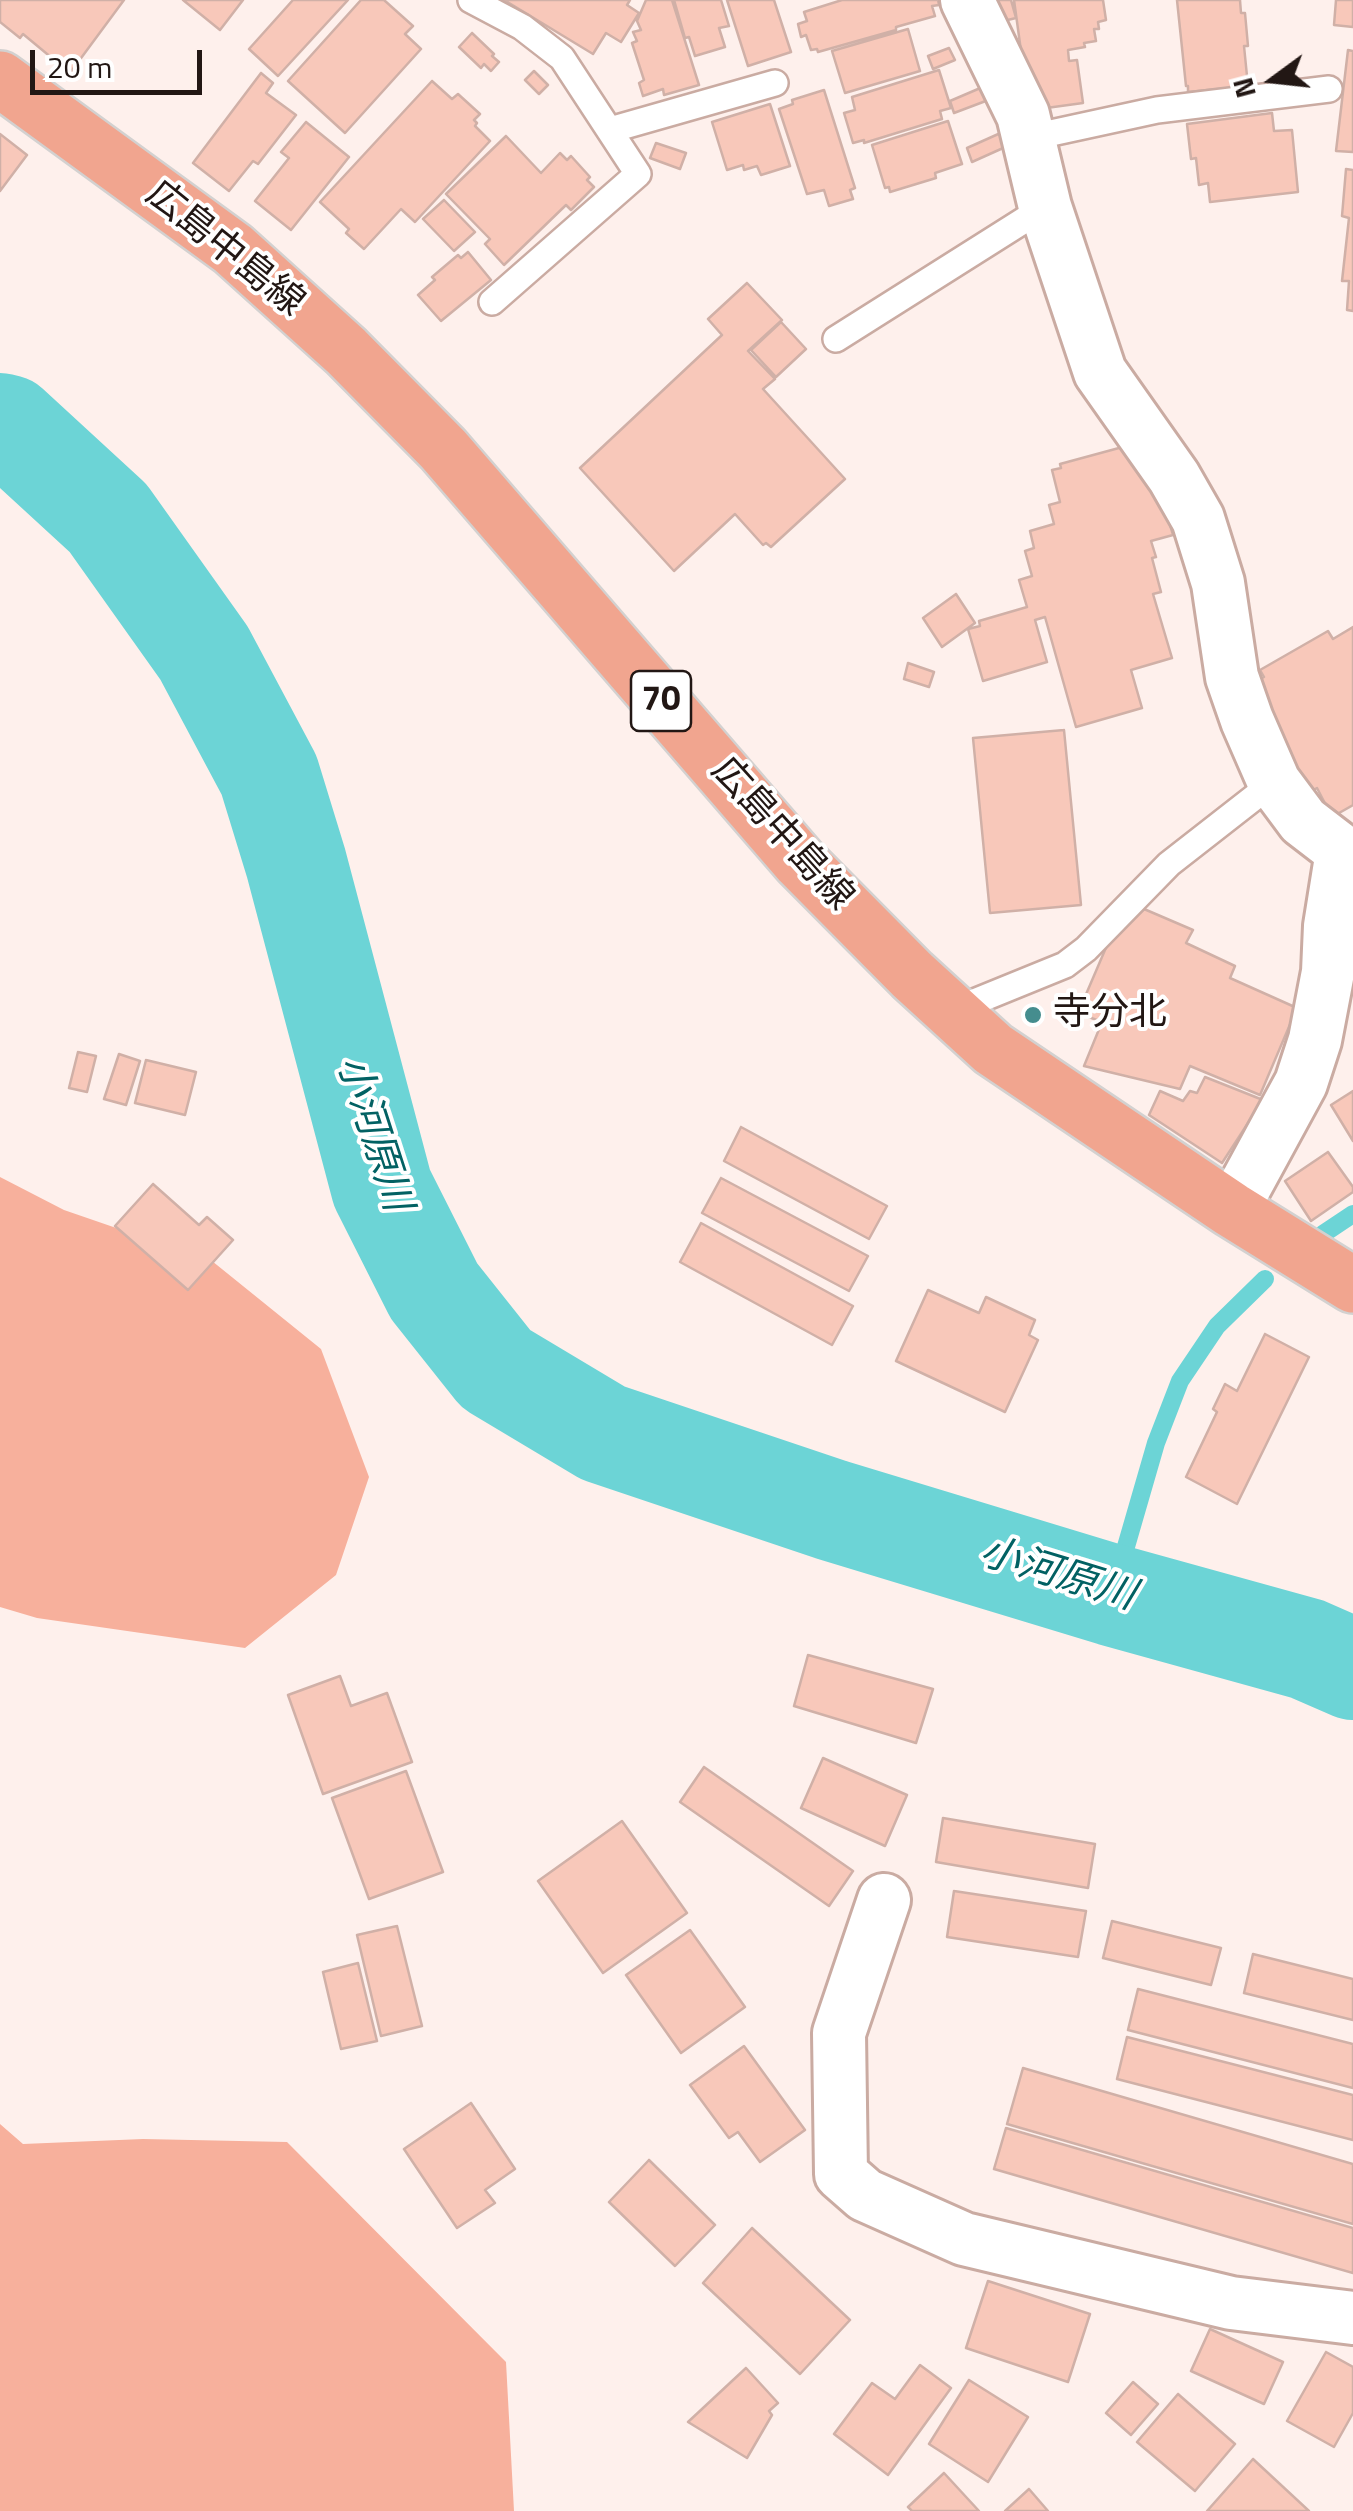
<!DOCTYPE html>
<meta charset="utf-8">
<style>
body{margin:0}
#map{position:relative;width:1353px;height:2511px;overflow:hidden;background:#fef0ec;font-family:"Titillium Web",sans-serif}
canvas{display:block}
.north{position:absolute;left:1223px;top:30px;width:100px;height:100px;-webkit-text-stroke:8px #fff;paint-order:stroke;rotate:255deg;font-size:28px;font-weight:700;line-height:40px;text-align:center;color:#221714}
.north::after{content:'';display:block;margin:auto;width:35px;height:45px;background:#221714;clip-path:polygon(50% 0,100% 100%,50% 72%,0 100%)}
.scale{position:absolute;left:30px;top:50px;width:172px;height:45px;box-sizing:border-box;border:5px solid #221714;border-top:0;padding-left:12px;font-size:30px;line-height:35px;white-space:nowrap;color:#221714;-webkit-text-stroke:8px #fff;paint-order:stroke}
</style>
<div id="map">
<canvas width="1353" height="2511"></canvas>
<div class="north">N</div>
<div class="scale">20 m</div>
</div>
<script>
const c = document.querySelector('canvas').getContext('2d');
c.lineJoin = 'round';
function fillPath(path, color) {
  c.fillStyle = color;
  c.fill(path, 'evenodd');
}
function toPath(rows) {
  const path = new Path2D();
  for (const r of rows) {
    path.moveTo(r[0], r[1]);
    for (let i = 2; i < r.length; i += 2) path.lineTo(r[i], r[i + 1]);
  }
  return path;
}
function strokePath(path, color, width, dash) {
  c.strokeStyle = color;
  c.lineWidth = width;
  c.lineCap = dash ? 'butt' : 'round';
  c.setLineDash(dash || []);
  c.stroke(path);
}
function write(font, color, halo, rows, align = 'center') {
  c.font = font + ' "Titillium Web","Noto Sans JP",sans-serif';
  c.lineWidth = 8;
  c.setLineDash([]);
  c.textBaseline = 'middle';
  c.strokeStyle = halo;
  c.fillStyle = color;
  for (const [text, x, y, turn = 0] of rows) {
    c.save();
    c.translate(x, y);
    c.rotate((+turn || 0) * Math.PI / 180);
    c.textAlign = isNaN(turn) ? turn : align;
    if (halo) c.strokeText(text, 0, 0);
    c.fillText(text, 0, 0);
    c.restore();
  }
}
fillPath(toPath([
 [0,1177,64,1210,212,1261,321,1349,369,1477,336,1575,245,1648,37,1618,0,1607],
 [0,2124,23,2144,143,2139,287,2142,506,2362,514,2511,0,2511]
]), '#f7b09c');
strokePath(toPath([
 [1323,1234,1353,1214],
 [1112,1595,1156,1443,1180,1381,1217,1326,1265,1279]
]), '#6cd4d6', 18);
strokePath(toPath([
 [0,424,8,426,108,518,204,653,269,775,296,863,382,1188,434,1291,496,1369,603,1433,832,1510,1112,1595,1307,1649,1353,1669]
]), '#6cd4d6', 102);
const building = toPath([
 [0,0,124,0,70,73,23,34,20,38,0,22,0,0],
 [183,0,243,0,220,30,183,0],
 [293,0,348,0,278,76,249,49,293,0],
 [361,0,384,0,413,26,405,34,421,49,345,133,288,81,361,0],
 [504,0,630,0,627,5,639,13,621,42,606,33,593,54,504,0],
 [646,0,672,0,699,85,664,95,663,89,643,96,639,83,644,80,632,43,637,41,633,32,641,30,637,21,646,0],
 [674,0,721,0,729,26,719,28,725,47,695,56,689,37,685,38,674,0],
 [727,0,774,0,791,52,748,66,727,0],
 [842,0,938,0,939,5,932,6,935,16,896,27,896,30,818,52,817,49,811,50,806,35,801,37,798,24,807,21,804,12,842,0],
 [990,0,1011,0,1016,18,995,23,990,0],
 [1014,0,1103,0,1106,20,1098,22,1099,29,1094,29,1096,41,1084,43,1085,47,1068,50,1069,61,1077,60,1083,103,1039,109,1025,80,1014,0],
 [1177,0,1240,0,1241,13,1245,13,1248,46,1244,46,1248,86,1188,92,1188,86,1186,86,1177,0],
 [1336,0,1353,0,1353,27,1334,25,1336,0],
 [908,29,920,71,845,93,832,51,908,29],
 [472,33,494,54,492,56,499,62,491,71,484,64,481,68,459,47,472,33],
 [949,48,955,60,933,69,928,56,949,48],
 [1348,50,1353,51,1353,152,1336,151,1348,50],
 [939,70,951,108,940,111,942,119,864,143,864,140,853,143,844,113,855,110,852,97,939,70],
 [534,71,548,85,539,94,525,80,534,71],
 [261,73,273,83,266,93,296,115,258,164,253,161,229,191,193,163,261,73],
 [432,81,452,99,458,94,480,114,474,120,477,123,475,126,490,141,415,222,401,209,364,249,346,233,349,229,320,202,432,81],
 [985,86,991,99,954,113,950,101,985,86],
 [824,90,855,188,850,190,853,199,829,206,824,190,807,194,779,109,793,104,792,100,824,90],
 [770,104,790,166,761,175,757,166,744,170,743,165,727,170,712,122,770,104],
 [1272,113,1274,131,1292,130,1298,192,1210,202,1208,183,1199,185,1196,158,1191,159,1187,124,1272,113],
 [948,121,962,164,935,173,936,178,890,192,889,187,885,188,872,145,948,121],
 [306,122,349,157,291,230,255,201,289,158,281,152,306,122],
 [1005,131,1012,144,972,162,967,148,1005,131],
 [0,134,27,155,0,191,0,134],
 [506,136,541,173,560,153,567,160,571,156,590,177,587,180,594,187,571,210,566,205,504,265,485,244,490,239,446,194,506,136],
 [656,143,686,153,680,169,650,158,656,143],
 [1346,169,1353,170,1353,311,1347,310,1349,281,1342,281,1349,218,1342,216,1346,169],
 [444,200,475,232,454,251,423,219,444,200],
 [468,252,491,280,441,321,418,295,435,280,432,277,458,255,461,258,468,252],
 [747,283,782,320,748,351,775,379,763,389,845,479,771,547,766,543,763,545,735,514,674,571,580,468,722,335,708,319,747,283],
 [781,322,806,349,776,377,751,350,781,322],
 [1130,445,1151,461,1173,535,1151,541,1156,557,1152,558,1161,592,1153,594,1172,658,1131,670,1142,708,1076,727,1045,617,1035,620,1047,662,983,681,968,629,980,626,979,621,1027,607,1019,580,1032,576,1025,551,1034,548,1030,531,1054,524,1049,505,1060,502,1052,470,1061,468,1060,464,1130,445],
 [956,594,975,623,942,647,923,618,956,594],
 [1353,627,1353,805,1332,817,1317,788,1301,797,1251,684,1264,677,1260,670,1328,631,1333,639,1353,627],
 [908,663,934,672,929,687,904,679,908,663],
 [1064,730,1081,905,990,913,973,738,1064,730],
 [1144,909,1193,930,1186,943,1235,966,1230,978,1297,1008,1260,1095,1190,1066,1180,1089,1084,1066,1102,1022,1078,1013,1108,943,1144,909],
 [78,1052,96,1056,87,1092,69,1088,78,1052],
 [119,1054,140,1061,126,1105,104,1099,119,1054],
 [146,1060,196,1072,185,1115,135,1103,146,1060],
 [1205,1077,1263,1100,1222,1163,1149,1115,1160,1091,1183,1101,1190,1091,1197,1093,1205,1077],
 [1353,1091,1353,1141,1331,1105,1353,1091],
 [741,1127,887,1206,869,1239,724,1161,741,1127],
 [1328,1152,1353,1187,1353,1192,1311,1221,1285,1181,1328,1152],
 [721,1178,868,1256,849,1291,702,1213,721,1178],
 [153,1184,199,1225,207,1217,233,1240,188,1290,115,1226,153,1184],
 [701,1223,853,1306,832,1345,680,1262,701,1223],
 [928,1290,979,1313,986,1297,1035,1320,1029,1335,1038,1340,1005,1412,896,1361,928,1290],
 [1265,1334,1309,1357,1237,1504,1186,1477,1217,1412,1213,1409,1225,1384,1237,1391,1265,1334],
 [808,1655,933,1689,916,1743,794,1706,808,1655],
 [340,1676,351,1706,387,1693,412,1762,323,1794,288,1695,340,1676],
 [823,1758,907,1795,885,1846,801,1808,823,1758],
 [704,1767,853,1871,829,1906,680,1802,704,1767],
 [406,1771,443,1872,369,1899,332,1798,406,1771],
 [943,1818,1095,1844,1088,1888,936,1862,943,1818],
 [622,1821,687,1913,603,1973,538,1881,622,1821],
 [954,1891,1086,1911,1078,1957,947,1937,954,1891],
 [1112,1921,1221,1948,1211,1985,1103,1958,1112,1921],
 [397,1926,422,2026,381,2036,357,1935,397,1926],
 [690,1930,745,2007,681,2053,626,1975,690,1930],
 [1253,1954,1353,1979,1353,2020,1244,1993,1253,1954],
 [358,1963,377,2041,341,2049,323,1972,358,1963],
 [1138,1989,1353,2044,1353,2088,1128,2030,1138,1989],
 [1127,2037,1353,2095,1353,2140,1117,2079,1127,2037],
 [744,2046,805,2130,760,2162,738,2132,729,2138,690,2085,744,2046],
 [1023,2068,1353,2164,1353,2224,1007,2124,1023,2068],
 [471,2103,515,2169,485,2190,495,2203,457,2228,404,2149,471,2103],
 [1006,2128,1353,2228,1353,2273,994,2169,1006,2128],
 [649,2160,715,2225,675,2266,609,2202,649,2160],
 [752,2228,850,2320,800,2374,703,2283,752,2228],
 [988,2281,1090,2314,1068,2382,966,2348,988,2281],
 [1210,2329,1283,2362,1264,2404,1191,2371,1210,2329],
 [1326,2352,1353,2367,1353,2413,1334,2447,1287,2421,1326,2352],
 [920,2365,951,2388,888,2475,834,2434,872,2383,895,2399,920,2365],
 [746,2368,778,2403,769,2411,772,2415,747,2458,688,2422,746,2368],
 [969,2380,1028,2417,988,2482,929,2444,969,2380],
 [1133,2382,1158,2404,1131,2435,1106,2413,1133,2382],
 [1178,2394,1235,2444,1195,2491,1137,2442,1178,2394],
 [1253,2459,1309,2511,1207,2511,1253,2459],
 [944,2473,979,2511,912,2511,908,2507,944,2473],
 [1029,2489,1048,2511,1005,2511,1029,2489]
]);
fillPath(building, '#f8c8ba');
strokePath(building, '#d0b0a7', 2.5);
const service = toPath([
 [471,0,522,27,562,58,638,174,492,302],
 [610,130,775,83],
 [1028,138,1157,110,1329,89],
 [836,339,1045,207],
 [952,1011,1065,965,1086,949,1169,864,1274,782]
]);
const minor = toPath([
 [967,0,1023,115,1045,207,1100,372,1174,477,1198,519,1218,583,1232,677,1247,720,1274,782,1303,821,1342,851],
 [1232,1210,1301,1083,1315,1040,1328,972,1330,926,1342,851],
 [884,1900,839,2033,841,2174,865,2195,964,2239,1231,2303,1353,2318]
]);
const primary = toPath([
 [0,79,233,249,346,351,443,449,800,862,912,975,993,1049,1232,1210,1353,1285]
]);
strokePath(service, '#caaba2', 30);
strokePath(minor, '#caaba2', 58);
strokePath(primary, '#d3d1d0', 60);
strokePath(service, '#fff', 25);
strokePath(minor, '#fff', 52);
strokePath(primary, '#f1a58f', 55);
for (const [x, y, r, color] of [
 [1033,1015,10,"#458d8e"]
]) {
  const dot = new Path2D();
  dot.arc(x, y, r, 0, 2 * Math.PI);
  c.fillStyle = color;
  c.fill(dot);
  strokePath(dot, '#fff', 4);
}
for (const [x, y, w] of [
 [661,701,60]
]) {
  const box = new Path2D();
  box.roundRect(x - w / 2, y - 30, w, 60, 8);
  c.fillStyle = '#fff';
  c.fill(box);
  strokePath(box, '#221714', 2.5);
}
write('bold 35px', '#221714', null, [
 ["70",661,701]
]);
write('38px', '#221714', '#fff', [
 ["広島中島線",224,250,39],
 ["広島中島線",781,835,48]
]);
write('38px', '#221714', '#fff', [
 ["寺分北",1053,1015]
], 'left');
write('italic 40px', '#026163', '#fff', [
 ["小河原川",372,1134,72],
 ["小河原川",1057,1576,17]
]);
</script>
